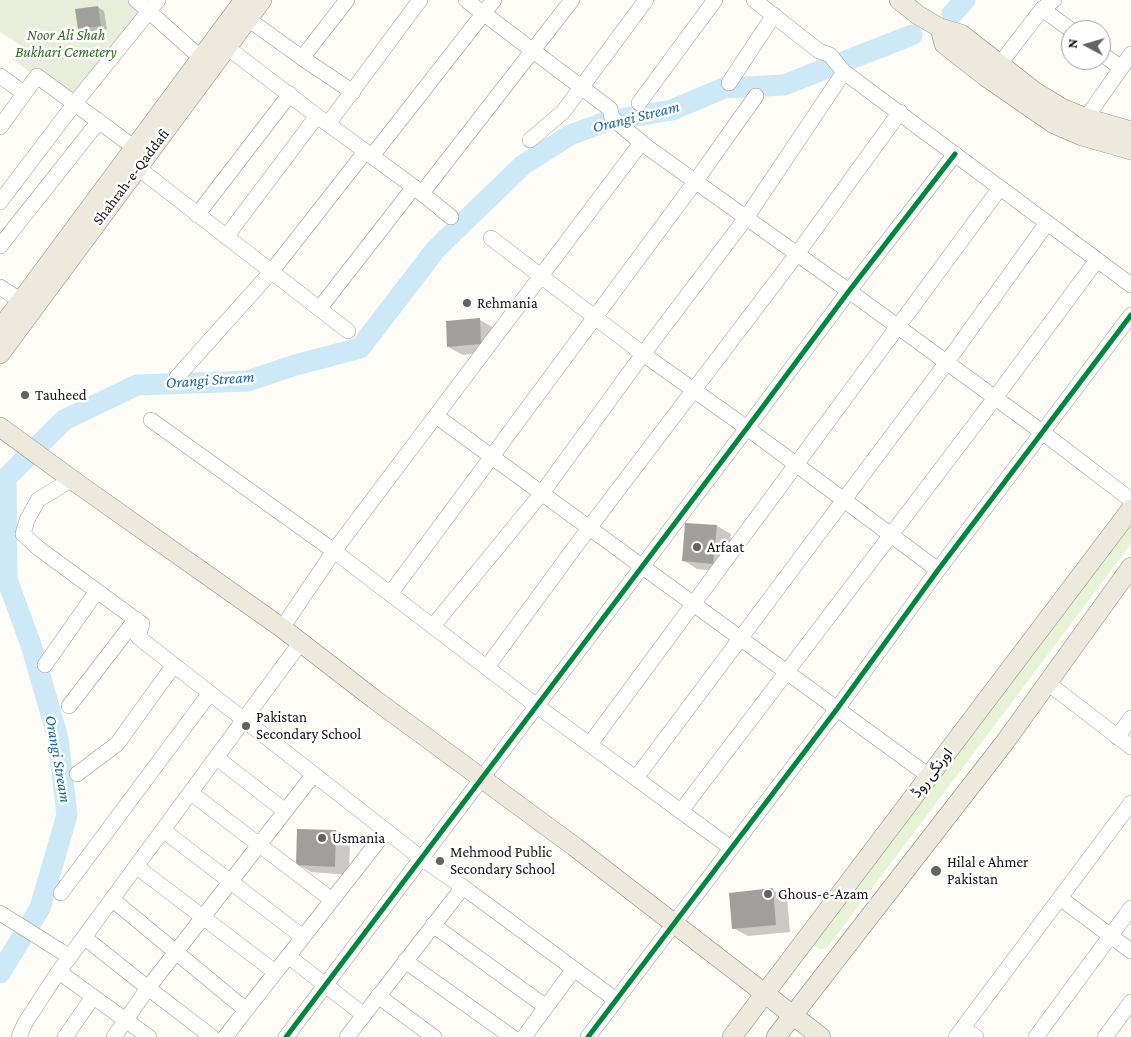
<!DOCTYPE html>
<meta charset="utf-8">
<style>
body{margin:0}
#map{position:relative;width:1131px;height:1037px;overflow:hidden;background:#fdfcf7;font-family:"Crimson Pro",serif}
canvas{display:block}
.north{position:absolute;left:1061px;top:20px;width:50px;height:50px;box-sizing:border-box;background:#fff;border:1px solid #a0a0a0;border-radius:50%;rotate:276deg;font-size:14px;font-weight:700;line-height:20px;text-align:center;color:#111}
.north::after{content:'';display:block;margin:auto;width:18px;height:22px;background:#646362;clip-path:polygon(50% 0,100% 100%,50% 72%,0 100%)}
</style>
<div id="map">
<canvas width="1131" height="1037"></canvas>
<div class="north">N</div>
</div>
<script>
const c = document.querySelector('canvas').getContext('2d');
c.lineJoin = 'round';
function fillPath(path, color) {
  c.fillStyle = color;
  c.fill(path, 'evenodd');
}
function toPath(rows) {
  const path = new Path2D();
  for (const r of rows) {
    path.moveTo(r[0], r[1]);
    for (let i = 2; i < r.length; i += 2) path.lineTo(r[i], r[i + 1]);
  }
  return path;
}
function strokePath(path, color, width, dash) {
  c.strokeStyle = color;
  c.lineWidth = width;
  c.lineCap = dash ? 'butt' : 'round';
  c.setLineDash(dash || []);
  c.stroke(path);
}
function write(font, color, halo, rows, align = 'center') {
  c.font = font + ' "Crimson Pro",Vazirmatn,serif';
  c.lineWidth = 5;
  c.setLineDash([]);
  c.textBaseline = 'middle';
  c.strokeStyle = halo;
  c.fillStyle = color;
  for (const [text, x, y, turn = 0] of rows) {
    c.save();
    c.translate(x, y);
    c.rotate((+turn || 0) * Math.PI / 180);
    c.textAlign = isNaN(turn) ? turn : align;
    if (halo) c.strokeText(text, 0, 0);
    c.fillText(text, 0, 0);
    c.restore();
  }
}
fillPath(toPath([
 [1131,518,1131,544,827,948,821,949,815,947,814,942]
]), '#e7f3d7');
fillPath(toPath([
 [0,0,136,0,149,11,75,104,12,59,20,45,0,32]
]), '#e9eedb');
fillPath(toPath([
 [98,7,104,11,107,29,86,32,79,29],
 [480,320,494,328,495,352,463,355,448,347],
 [686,524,717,526,731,534,727,572,697,569,683,560],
 [298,831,336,831,350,840,349,875,311,872,297,864],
 [772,890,787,898,790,932,748,936,733,928]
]), '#0003');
strokePath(toPath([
 [952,14,965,0],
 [0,973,40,908,67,815,58,738,32,648,7,579,6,478,64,420,137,385,248,381,292,366,360,348,436,249,523,165,570,135,608,121,672,110,724,88,784,85,912,35]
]), '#cde8f7', 21);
fillPath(toPath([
 [98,6,101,26,78,29,75,9],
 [480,318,481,344,447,347,446,321],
 [685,523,717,525,713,564,682,561],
 [297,829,336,830,335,867,296,865],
 [773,888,776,925,732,929,729,893]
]), '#a19f9c');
const minor = toPath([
 [136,0,201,58],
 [466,0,610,109,612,118,647,147,849,291,1042,432,1131,500],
 [754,0,819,51,830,55,844,72,1131,285],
 [1042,9,1071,30],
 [248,19,302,58,353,92],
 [228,48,317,116,414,187,451,217],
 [1101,53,1121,68],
 [302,58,347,0],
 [999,65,1042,9,1054,0],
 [0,76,24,93],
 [729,83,774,15],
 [639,103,715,0],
 [1086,118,1131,54],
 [328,124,420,0],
 [0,127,37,76,135,148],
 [530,140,563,112,646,0],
 [372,156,494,0],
 [138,168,348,331],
 [422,193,572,0],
 [0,202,75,103,158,0],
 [197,215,290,94],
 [226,237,317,116],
 [491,238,643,354,747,428,938,570],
 [0,246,99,121],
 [0,287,21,301],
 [319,309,414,187],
 [177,377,271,272,365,152],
 [436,416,929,776],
 [151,420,334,551,537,706,731,848],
 [72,479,38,500,27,520,23,534,38,548,142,624,138,637,421,858,463,887,616,1000],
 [390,594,695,182,756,96],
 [433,626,542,493,643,354,746,218,844,72],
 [282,628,334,551,641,143],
 [45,665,97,591],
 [487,667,589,528,797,254,900,112],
 [1049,684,1131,747],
 [69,706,136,619],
 [1117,737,1131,718],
 [590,744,1000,188],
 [217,758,285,811],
 [77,774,117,744,174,665],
 [636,778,947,362,1047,223],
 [191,793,332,900],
 [681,811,995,398,1097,260],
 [164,831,303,937],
 [137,867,275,972],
 [61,893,210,693],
 [1060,898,1131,951],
 [113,900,246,1010],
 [0,913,70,957],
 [433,925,546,1007],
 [85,938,148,988,212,1037],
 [288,956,364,1015],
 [405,961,512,1037],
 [59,972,149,1037],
 [378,996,434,1037],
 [963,1028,976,1037],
 [19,1037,25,1023,57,974,301,642],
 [65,1037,93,997],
 [114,1037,148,988,314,774],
 [225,1037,386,831],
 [286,1037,747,428,849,291,955,154],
 [347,1037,463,887],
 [524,1037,574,969],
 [588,1037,837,709,938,570,1131,315],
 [956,1037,1131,803],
 [1036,1037,1131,908],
 [1105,1037,1131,1002]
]);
const major = toPath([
 [899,0,918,15,940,28,961,34,1034,91,1062,108,1086,118,1131,131],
 [940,28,944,44,986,77,1054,124,1082,136,1131,150],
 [0,329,244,0],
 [0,354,262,0],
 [0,427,78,484,282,628,374,699,575,847,821,1037],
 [732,1037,1131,509],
 [776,1037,1005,742,1131,567]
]);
strokePath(minor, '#979795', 16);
strokePath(major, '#858482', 20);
strokePath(minor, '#fffffe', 15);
strokePath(major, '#ede9dc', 19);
strokePath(toPath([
 [286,1037,747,428,849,291,955,154],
 [588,1037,837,709,938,570,1131,315]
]), '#00873e', 5);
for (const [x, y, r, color] of [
 [467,303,5,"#646362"],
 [25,395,5,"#646362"],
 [697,547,5,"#646362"],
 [246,726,5,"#646362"],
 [322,838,5,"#646362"],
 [440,861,5,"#646362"],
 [936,871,6,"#646362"],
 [768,894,5,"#646362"]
]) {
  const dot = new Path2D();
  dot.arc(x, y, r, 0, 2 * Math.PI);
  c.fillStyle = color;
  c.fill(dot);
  strokePath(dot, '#fff', 2);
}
write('italic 15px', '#2f6b1f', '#fff', [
 ["Noor Ali Shah",66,35],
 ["Bukhari Cemetery",66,52]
]);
write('15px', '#111', '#fff', [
 ["Shahrah-e-Qaddafi",131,177,-53],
 ["اورنگی روڈ",932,773,-53]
]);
write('15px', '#111', '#fff', [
 ["Rehmania",477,303],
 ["Tauheed",35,395],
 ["Arfaat",707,547],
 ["Pakistan",256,717],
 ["Secondary School",256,734],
 ["Usmania",332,838],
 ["Mehmood Public",450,852],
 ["Secondary School",450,869],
 ["Hilal e Ahmer",947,862],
 ["Pakistan",947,879],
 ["Ghous-e-Azam",778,894]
], 'left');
write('italic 16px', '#1768a6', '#fff', [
 ["Orangi Stream",636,117,-14],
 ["Orangi Stream",210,380,-4],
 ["Orangi Stream",58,759,80]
]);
</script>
